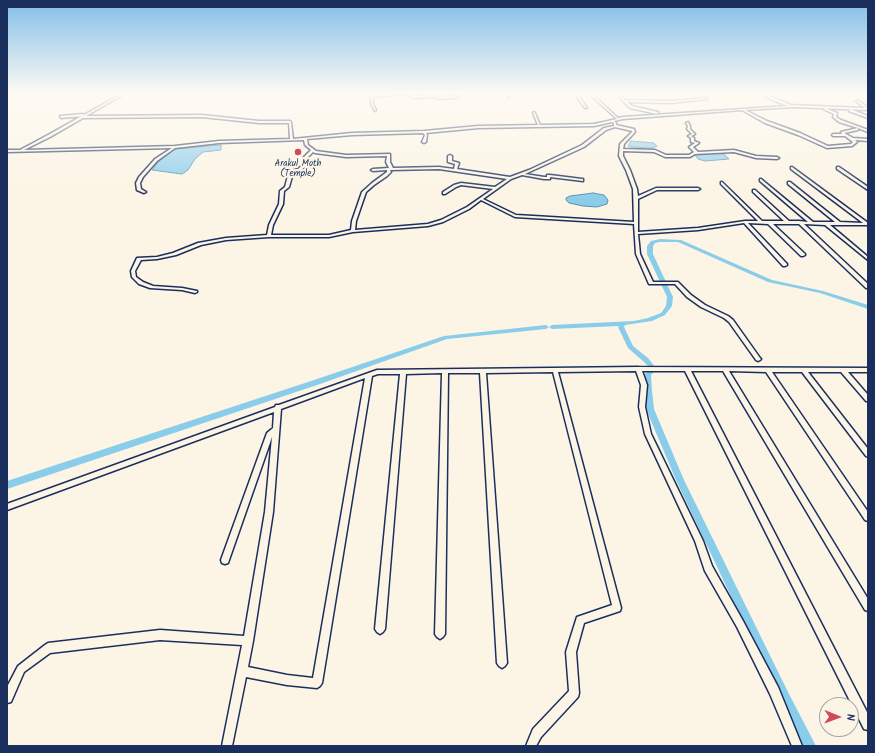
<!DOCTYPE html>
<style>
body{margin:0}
#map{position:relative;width:875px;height:753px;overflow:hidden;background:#fcf5e5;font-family:Kalam,sans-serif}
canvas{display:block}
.frame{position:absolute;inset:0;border:8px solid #1b2f5e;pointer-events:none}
.north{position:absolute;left:819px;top:697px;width:40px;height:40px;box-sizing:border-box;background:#fcf5e5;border:1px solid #a2a6af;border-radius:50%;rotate:91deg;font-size:11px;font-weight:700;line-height:16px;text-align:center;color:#1b2f5e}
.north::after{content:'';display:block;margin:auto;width:14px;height:18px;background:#d1495b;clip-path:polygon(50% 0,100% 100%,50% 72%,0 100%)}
</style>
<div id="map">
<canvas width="875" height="753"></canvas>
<div class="frame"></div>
<div class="north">N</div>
</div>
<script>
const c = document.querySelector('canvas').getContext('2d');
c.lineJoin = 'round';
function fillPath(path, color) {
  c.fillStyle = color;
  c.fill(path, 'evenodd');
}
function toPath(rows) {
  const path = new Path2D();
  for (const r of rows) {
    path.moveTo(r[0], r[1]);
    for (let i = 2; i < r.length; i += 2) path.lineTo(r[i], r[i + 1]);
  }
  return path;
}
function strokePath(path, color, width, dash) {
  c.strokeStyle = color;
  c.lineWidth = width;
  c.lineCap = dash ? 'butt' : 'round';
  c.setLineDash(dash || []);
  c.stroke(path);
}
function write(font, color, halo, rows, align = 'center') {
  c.font = font + ' Kalam,sans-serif';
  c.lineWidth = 4;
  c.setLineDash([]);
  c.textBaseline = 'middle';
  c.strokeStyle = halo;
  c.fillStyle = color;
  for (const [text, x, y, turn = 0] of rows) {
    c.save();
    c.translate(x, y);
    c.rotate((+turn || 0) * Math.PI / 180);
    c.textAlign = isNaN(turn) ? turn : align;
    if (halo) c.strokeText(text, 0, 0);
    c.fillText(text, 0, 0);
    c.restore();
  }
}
const water = toPath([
 [631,141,654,143,657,146,652,148,632,147,628,146,631,141],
 [221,145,221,150,203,152,195,159,188,170,182,174,152,170,160,160,174,149,221,145],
 [720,153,725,155,729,159,705,161,698,159,695,155,698,154,720,153],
 [593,193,604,195,608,200,607,204,597,207,583,206,569,203,566,200,566,198,570,196,593,193]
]);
fillPath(water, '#8acdeb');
strokePath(water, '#5e8eb3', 1);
fillPath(toPath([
 [660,239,681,240,772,280,823,291,868,305,868,309,820,293,768,282,678,242,660,242,655,243,653,246,653,254,673,297,672,306,665,315,652,321,625,325,624,327,633,346,648,358,655,367,655,371,651,375,652,391,654,409,684,480,788,692,816,746,803,746,780,700,676,480,646,409,644,391,645,374,649,370,649,367,644,362,628,348,618,327,619,326,552,329,549,327,546,329,447,339,320,384,7,489,7,481,314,380,444,336,546,325,549,327,552,325,634,321,648,318,661,313,666,306,667,297,647,254,647,246,651,241,660,239]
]), '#8acdeb');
const minor = toPath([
 [123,93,126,93,86,116,202,115,259,121,290,121,291,122,293,139,352,133,424,131,478,126,538,125,533,113,534,112,535,113,540,125,594,124,617,119,588,93,591,93,618,118,623,117,787,106,766,97,767,95,763,93,770,94,769,96,791,105,865,108,856,101,858,100,868,108,868,110,794,107,745,110,767,121,800,133,828,146,851,144,853,142,845,136,833,136,832,135,833,134,842,134,841,132,858,128,839,122,833,117,834,114,823,109,825,108,837,113,836,117,841,120,868,130,868,132,858,128,858,130,844,133,853,138,868,139,868,141,855,140,857,142,852,146,827,148,798,135,765,123,742,110,623,119,614,121,616,123,616,125,634,129,635,132,624,144,623,149,655,150,666,155,689,155,694,152,689,147,695,143,691,142,691,138,688,136,692,134,687,129,688,126,686,123,688,122,690,126,690,129,695,134,691,136,694,138,694,141,699,143,693,147,698,152,734,150,756,156,777,157,779,158,777,159,756,158,734,152,695,154,690,157,665,157,654,152,623,151,623,156,630,170,637,189,638,196,656,188,698,188,700,189,698,190,657,190,638,199,638,232,698,228,745,221,758,221,721,184,721,182,722,182,762,221,784,221,753,192,753,190,755,190,789,221,799,221,808,222,760,181,760,179,761,179,813,222,835,222,788,184,788,182,790,182,840,222,863,223,791,169,791,167,792,167,868,223,868,225,830,225,868,257,868,260,825,225,804,224,868,284,868,288,866,288,799,224,773,224,805,254,805,255,803,256,801,256,768,224,748,223,787,264,787,265,785,266,783,266,744,223,698,230,638,234,640,254,653,282,678,282,691,295,705,305,728,316,733,320,760,358,761,359,760,360,758,361,756,360,729,322,724,318,701,307,687,297,675,284,649,284,636,254,634,224,515,217,481,200,469,209,443,222,428,226,353,232,329,237,269,237,226,240,201,245,176,255,157,259,141,260,135,271,136,277,143,282,153,286,182,288,197,291,197,292,195,293,182,290,150,288,139,284,132,277,131,271,137,258,157,257,173,253,198,243,226,238,267,235,269,225,279,204,280,191,285,187,289,172,298,169,303,165,304,157,311,150,305,145,304,140,219,143,175,148,157,161,143,177,140,183,141,189,146,192,144,193,137,190,136,183,139,177,155,159,172,148,7,152,7,150,20,150,48,135,80,117,80,116,83,116,61,118,60,116,83,114,84,115,123,93],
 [202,117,259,123,289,123,290,139,219,141,175,146,24,150,50,137,83,118,202,117],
 [612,122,614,123,614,126,604,128,582,145,529,170,510,177,457,169,459,163,452,161,452,156,450,155,448,156,448,162,455,164,454,169,439,167,393,168,390,162,390,154,346,155,316,151,308,145,307,139,352,135,423,133,425,135,422,142,424,143,426,142,427,135,426,133,478,128,594,126,612,122],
 [615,127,632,131,632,132,620,144,619,156,626,170,633,189,634,222,516,215,483,199,511,179,522,175,544,179,550,179,550,177,583,181,583,179,582,179,550,175,547,175,547,177,544,177,525,174,584,147,606,130,615,127],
 [313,152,315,153,346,157,387,156,386,162,389,168,373,169,371,170,373,171,387,170,387,172,372,183,362,192,352,221,351,230,329,235,271,235,273,225,283,204,284,191,289,187,293,173,300,171,306,166,308,157,313,152],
 [439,169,507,179,495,187,461,183,454,185,443,192,443,194,445,194,456,187,461,185,493,189,467,207,441,220,428,224,355,230,356,221,366,192,374,185,387,176,391,172,390,170,439,169],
 [371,93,373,93,373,95,409,93,414,96,435,95,440,97,455,96,461,93,465,93,455,98,440,99,435,97,413,98,407,94,373,97,373,104,376,110,375,111,371,104,371,93],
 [506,93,508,93,510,97,508,97,506,93],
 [574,93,577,93,587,108,585,108,574,93],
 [615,93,618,93,625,100,670,101,707,98,708,99,670,103,627,102,632,106,658,112,657,114,630,108,615,93],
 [850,109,868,116,868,118,849,111,850,109],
 [837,167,839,167,868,187,868,190,837,169,837,167],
 [638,367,868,368,868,372,848,372,868,395,868,401,866,401,841,372,808,372,868,449,868,457,866,456,802,372,772,372,868,512,868,521,865,520,766,372,729,371,868,599,868,611,865,610,723,371,691,371,868,714,868,730,864,729,685,371,642,371,647,385,645,407,651,434,703,541,712,566,743,621,778,687,802,746,792,746,770,694,737,627,705,571,695,541,645,434,639,407,641,385,636,371,558,372,621,608,620,611,584,623,576,652,579,693,578,697,541,737,536,746,526,746,533,729,569,691,566,652,577,617,612,605,553,372,486,373,507,663,505,666,502,668,499,666,497,663,480,373,448,373,445,634,443,637,440,639,437,637,435,634,442,373,406,374,385,629,383,632,380,634,377,632,375,629,400,374,378,374,372,376,322,683,320,686,317,688,287,685,246,677,232,746,222,746,242,645,160,640,50,653,24,672,11,702,7,703,7,687,18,666,45,645,48,643,160,630,244,636,265,512,272,437,229,560,228,563,225,564,222,563,221,560,267,433,273,428,274,412,7,510,7,504,275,407,276,405,279,405,377,370,638,367],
 [365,378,313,678,287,675,248,667,253,641,273,512,281,409,365,378]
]);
strokePath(minor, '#1b2f5e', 3);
fillPath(minor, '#fcf5e5');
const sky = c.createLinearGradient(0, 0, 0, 199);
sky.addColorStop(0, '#82bee9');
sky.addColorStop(0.47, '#fefaf3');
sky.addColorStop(1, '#fefaf300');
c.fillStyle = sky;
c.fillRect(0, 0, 875, 199);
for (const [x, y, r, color] of [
 [298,152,4,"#d1495b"]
]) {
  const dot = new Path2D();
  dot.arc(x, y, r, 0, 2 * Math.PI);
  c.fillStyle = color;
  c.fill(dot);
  strokePath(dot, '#fcf5e5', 1.5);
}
write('9px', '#1b2f5e', '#fcf5e5', [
 ["Arakul Moth",298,164],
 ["(Temple)",298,174]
]);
</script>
